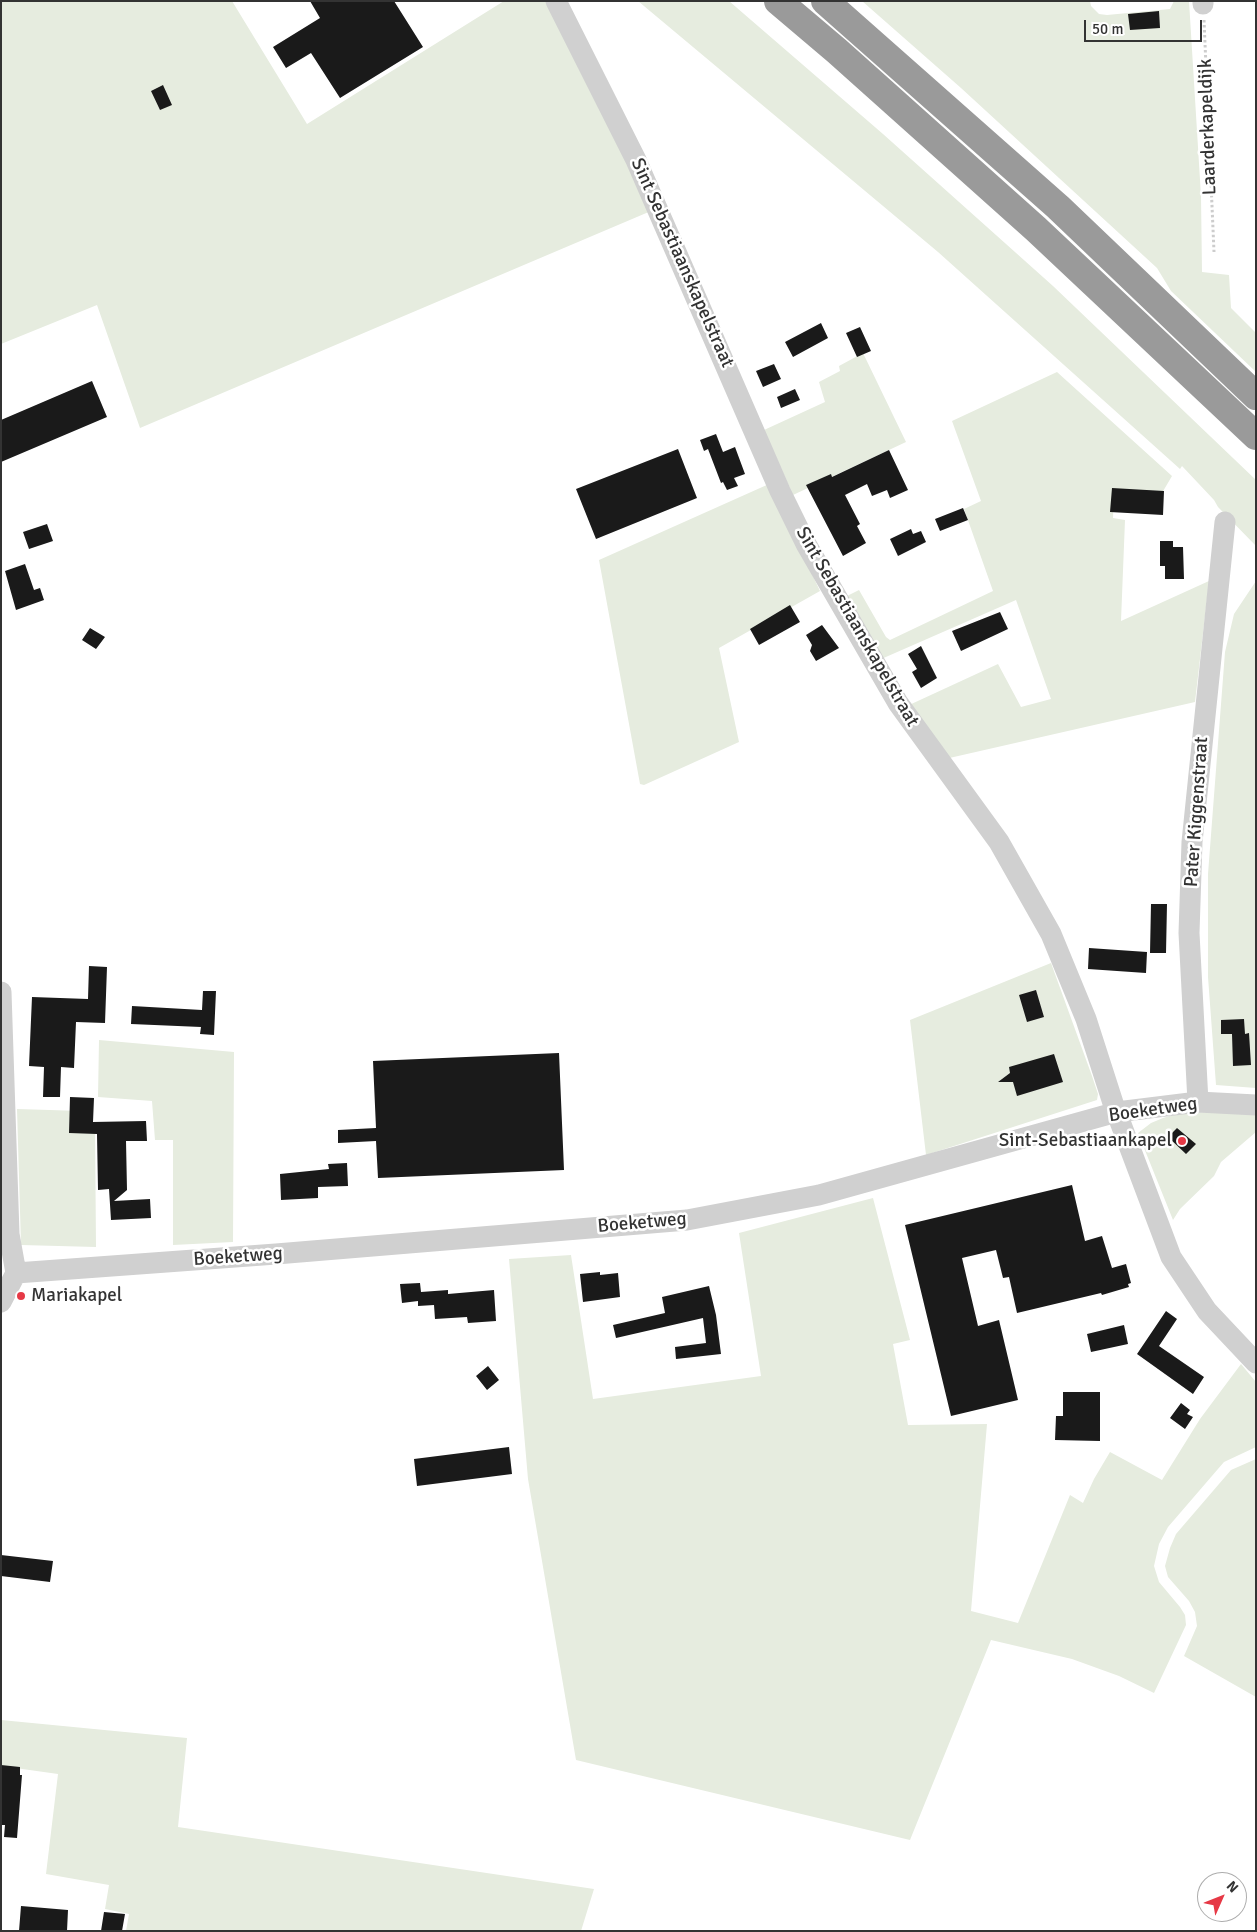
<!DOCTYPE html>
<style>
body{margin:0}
#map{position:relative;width:1257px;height:1932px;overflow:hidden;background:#fff;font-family:Signika,sans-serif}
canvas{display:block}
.frame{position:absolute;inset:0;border:2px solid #333;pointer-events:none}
.north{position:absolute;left:1197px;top:1872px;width:50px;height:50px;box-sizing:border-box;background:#fff;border:1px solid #adadad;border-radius:50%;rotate:46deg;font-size:14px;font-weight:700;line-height:20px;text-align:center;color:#333}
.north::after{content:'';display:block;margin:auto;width:18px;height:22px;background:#e63946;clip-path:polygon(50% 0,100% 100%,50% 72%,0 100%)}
.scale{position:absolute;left:1084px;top:20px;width:118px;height:22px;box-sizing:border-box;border:2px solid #333;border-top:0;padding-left:6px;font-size:15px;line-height:18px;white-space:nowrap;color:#333;-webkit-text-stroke:4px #fff;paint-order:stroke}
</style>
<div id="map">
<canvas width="1257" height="1932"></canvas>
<div class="frame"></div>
<div class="north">N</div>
<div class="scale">50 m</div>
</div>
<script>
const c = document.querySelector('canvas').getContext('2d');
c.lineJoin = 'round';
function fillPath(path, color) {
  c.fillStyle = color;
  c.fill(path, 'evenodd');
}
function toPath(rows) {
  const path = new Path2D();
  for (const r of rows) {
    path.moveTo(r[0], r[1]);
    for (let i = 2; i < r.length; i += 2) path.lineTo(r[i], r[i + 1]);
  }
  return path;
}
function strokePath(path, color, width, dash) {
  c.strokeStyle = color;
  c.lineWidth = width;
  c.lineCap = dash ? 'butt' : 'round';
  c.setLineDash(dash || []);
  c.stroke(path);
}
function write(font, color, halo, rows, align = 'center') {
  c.font = font + ' Signika,sans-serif';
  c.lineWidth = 5;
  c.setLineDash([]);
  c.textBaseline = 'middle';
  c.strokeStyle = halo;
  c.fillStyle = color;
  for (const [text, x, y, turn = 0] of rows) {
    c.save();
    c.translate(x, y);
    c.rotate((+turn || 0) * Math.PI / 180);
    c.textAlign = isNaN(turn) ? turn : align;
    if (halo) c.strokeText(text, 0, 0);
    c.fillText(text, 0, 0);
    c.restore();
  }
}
fillPath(toPath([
 [1,1,232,1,307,124,504,1,550,1,651,211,140,428,97,305,1,344],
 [638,1,729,1,883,134,1053,286,1256,480,1256,546,1218,507,1214,500,1182,466,1180,469,938,252],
 [862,1,1090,1,1091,6,1099,14,1107,15,1170,9,1174,1,1189,1,1201,196,1202,272,1229,275,1231,308,1256,333,1256,372,1171,291,1157,268,961,88],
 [863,353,906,442,793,495,764,430,825,402,819,382,840,371,839,366],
 [1057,372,1172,476,1162,493,1114,493,1113,518,1125,520,1121,621,1209,581,1195,702,945,759,907,706,998,664,1021,707,1051,699,1016,600,879,660,843,598,859,590,886,637,890,640,993,591,964,509,981,501,952,421],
 [769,484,820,591,719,648,739,742,644,785,640,784,599,560],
 [1256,581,1256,1088,1216,1085,1208,977,1208,874,1225,652,1234,614],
 [1051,963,1092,1076,1098,1094,1097,1100,926,1155,910,1020],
 [99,1040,234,1052,233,1242,173,1245,173,1140,155,1140,152,1101,98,1097],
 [17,1109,82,1111,95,1125,96,1247,21,1245],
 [1212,1112,1256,1115,1256,1132,1221,1162,1214,1176,1180,1209,1173,1220,1138,1133,1151,1123,1163,1118,1180,1113],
 [873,1198,910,1340,893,1344,908,1425,987,1424,971,1611,1018,1623,1070,1495,1083,1503,1094,1479,1110,1452,1162,1480,1200,1419,1241,1364,1256,1382,1256,1447,1224,1462,1168,1527,1159,1544,1154,1566,1159,1582,1180,1607,1185,1615,1186,1625,1154,1693,1119,1676,1072,1659,991,1640,910,1840,576,1760,528,1479,509,1259,571,1255,593,1399,761,1376,739,1233],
 [1256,1459,1256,1697,1184,1656,1197,1626,1195,1612,1189,1601,1168,1577,1165,1566,1170,1548,1176,1534,1231,1470],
 [1,1720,187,1738,178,1827,594,1889,581,1931,126,1931,129,1914,105,1909,109,1885,46,1874,58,1774,1,1766]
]), '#e6ecdf');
fillPath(toPath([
 [310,1,394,1,423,47,340,98,311,53,286,68,273,47,320,18],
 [1159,11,1160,28,1130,30,1128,14],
 [163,85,172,105,160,110,151,91],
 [821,323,828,338,793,357,785,342],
 [860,327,871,351,857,357,846,333],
 [774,364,781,379,763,387,756,371],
 [92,381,107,417,1,462,1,420],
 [795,389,800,400,781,408,777,397],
 [716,434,723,452,735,447,745,474,734,478,738,486,727,490,723,482,721,483,708,449,704,451,700,440],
 [678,449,697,498,596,539,576,489],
 [889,450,908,490,890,498,887,490,872,496,867,484,845,495,860,524,857,526,866,543,843,556,806,485,831,474,832,477],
 [1112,488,1164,491,1163,515,1110,512],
 [963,508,968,520,940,531,935,519],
 [47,524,53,541,29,549,23,532],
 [911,529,913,534,921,531,926,542,898,556,890,539],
 [1160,541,1173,541,1173,547,1183,547,1184,579,1165,579,1165,566,1160,566],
 [25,564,34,590,40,588,44,600,16,610,5,571],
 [790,605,800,622,759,645,750,629],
 [1000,612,1008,629,961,651,952,631],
 [822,625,839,648,816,661,810,651,812,645,806,635],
 [90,628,105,637,96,649,82,640],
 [921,646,937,678,921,688,912,672,917,669,908,654],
 [1151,904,1167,904,1166,953,1150,953],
 [1089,948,1147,952,1146,973,1088,969],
 [89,966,107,967,105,1023,76,1022,74,1068,61,1067,60,1097,43,1097,44,1067,29,1066,32,997,88,999],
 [1036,990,1044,1017,1027,1022,1019,995],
 [203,991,216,991,214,1035,200,1034,201,1027,131,1024,132,1006,202,1010],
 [1244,1019,1245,1034,1249,1033,1251,1065,1233,1066,1232,1034,1221,1034,1221,1020],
 [559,1053,564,1170,378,1178,376,1141,338,1143,338,1130,376,1128,373,1061],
 [1054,1054,1063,1082,1017,1096,1013,1082,998,1082,1010,1073,1009,1067],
 [70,1097,94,1098,93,1122,146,1121,147,1141,126,1141,127,1190,114,1201,150,1199,151,1218,111,1220,109,1189,98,1190,97,1134,69,1133],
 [1177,1128,1196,1144,1186,1154,1168,1137],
 [347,1163,348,1186,318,1187,318,1198,281,1200,280,1174,329,1169,328,1164],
 [1072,1185,1085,1241,1102,1236,1112,1268,1126,1264,1131,1283,1128,1284,1129,1287,1102,1295,1101,1293,1017,1313,1009,1277,1003,1278,996,1250,962,1258,978,1326,999,1320,1018,1400,951,1416,905,1225],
 [600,1272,600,1275,618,1273,620,1297,583,1302,580,1274],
 [420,1283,421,1292,448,1290,448,1294,494,1290,496,1321,468,1323,467,1317,435,1319,434,1305,418,1306,418,1301,402,1303,400,1284],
 [709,1286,716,1315,721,1354,676,1359,675,1347,706,1343,703,1318,616,1338,613,1325,665,1313,662,1297],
 [1166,1311,1177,1319,1159,1346,1204,1377,1193,1394,1137,1354],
 [1124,1325,1128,1344,1091,1352,1087,1334],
 [488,1366,499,1380,487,1390,476,1376],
 [1063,1392,1100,1392,1100,1441,1055,1440,1056,1416,1063,1416],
 [1181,1403,1190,1410,1187,1414,1193,1417,1185,1429,1170,1418],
 [509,1447,512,1474,417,1486,414,1459],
 [1,1555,53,1561,50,1582,1,1576],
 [1,1765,20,1767,20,1775,22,1775,17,1838,4,1837,5,1825,1,1825],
 [21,1906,68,1910,67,1931,19,1931],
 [104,1912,125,1914,122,1931,101,1931]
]), '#1a1a1a');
strokePath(toPath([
 [1204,20,1214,252]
]), '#cdcdcd', 3, [2.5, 2.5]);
strokePath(toPath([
 [556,1,636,160,780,491,806,544,898,703,999,842,1051,934,1086,1019,1113,1103,1171,1257,1207,1311,1256,1363],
 [1203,1,1203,4],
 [1,992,9,1234,16,1273,1,1302],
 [1198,1102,1189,933,1192,842,1225,522],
 [16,1273,276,1254,687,1220,819,1195,1117,1112,1198,1102,1256,1105]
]), '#d0d0d0', 21);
strokePath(toPath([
 [778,1,837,51,1036,229,1256,436],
 [825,1,1058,207,1256,396]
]), '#9a9a9a', 28);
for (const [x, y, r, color] of [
 [1182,1141,5,"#e63946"],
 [21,1296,5,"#e63946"]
]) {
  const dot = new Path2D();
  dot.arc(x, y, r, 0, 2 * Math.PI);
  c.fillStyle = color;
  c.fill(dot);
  strokePath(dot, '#fff', 2);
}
write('19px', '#333', '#fff', [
 ["Laarderkapeldijk",1208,127,-92],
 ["Sint Sebastiaanskapelstraat",682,263,66],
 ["Sint Sebastiaanskapelstraat",857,627,60],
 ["Pater Kiggenstraat",1197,812,-86],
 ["Boeketweg",1153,1110,-8],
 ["Boeketweg",642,1223,-5],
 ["Boeketweg",238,1257,-4]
]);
write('19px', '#333', '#fff', [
 ["Sint-Sebastiaankapel",1172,1141],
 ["Mariakapel",31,1296,"left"]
], 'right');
</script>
